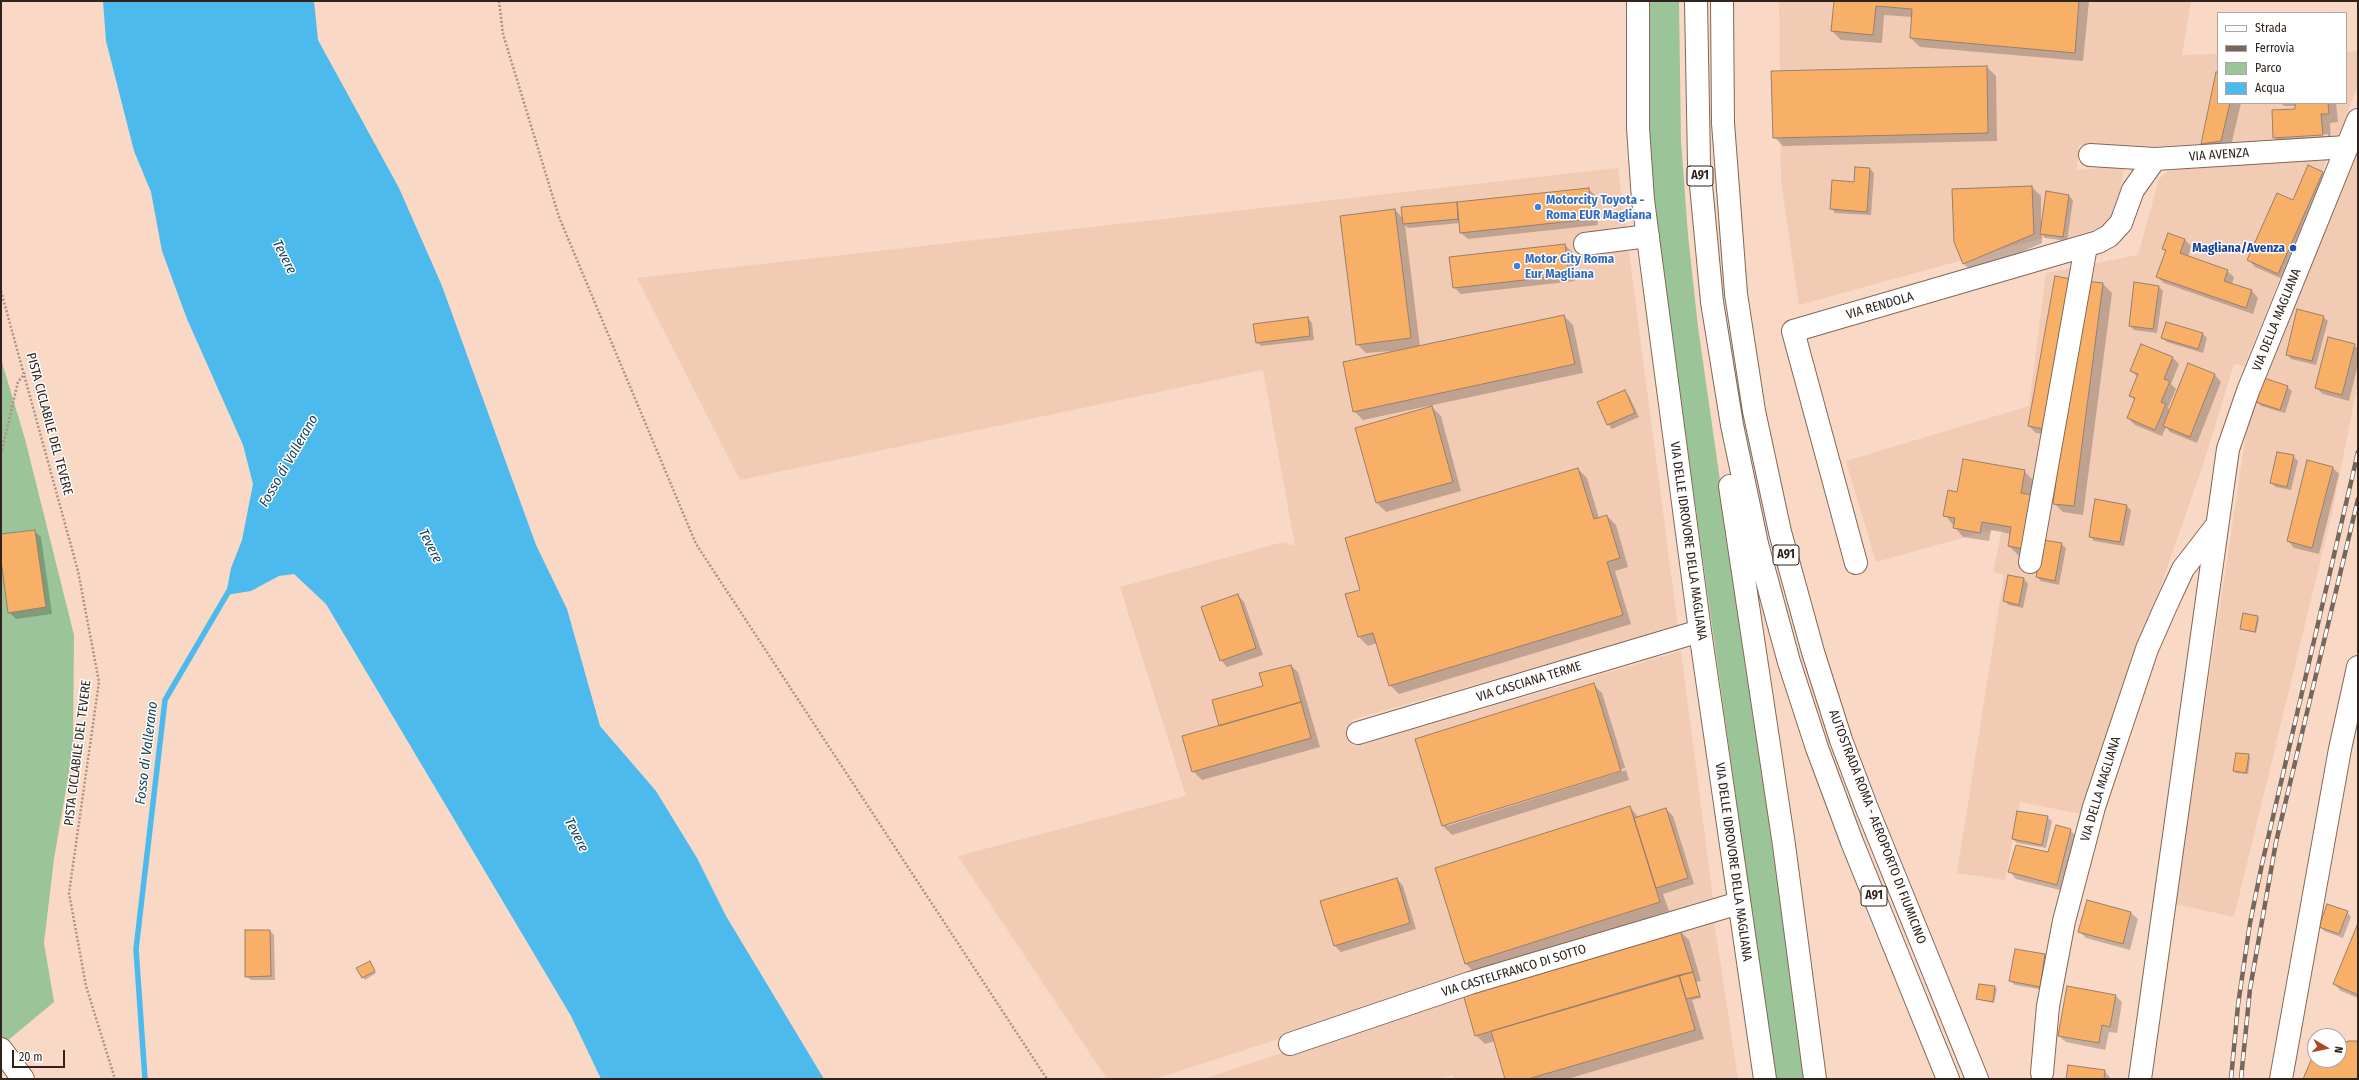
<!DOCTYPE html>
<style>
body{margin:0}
#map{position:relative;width:2359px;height:1080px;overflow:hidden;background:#f9d9c5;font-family:"Fira Sans Condensed",sans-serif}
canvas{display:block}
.frame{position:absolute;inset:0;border:2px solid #2f231c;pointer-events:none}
.legend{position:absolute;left:2217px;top:12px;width:130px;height:92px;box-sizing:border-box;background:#fff;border:1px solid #aca7a4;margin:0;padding:5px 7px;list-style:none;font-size:12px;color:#2f231c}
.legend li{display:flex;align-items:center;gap:8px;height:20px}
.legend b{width:20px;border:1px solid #aca7a4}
.north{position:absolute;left:2307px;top:1028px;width:40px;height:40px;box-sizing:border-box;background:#fff;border:1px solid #aca7a4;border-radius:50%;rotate:99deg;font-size:11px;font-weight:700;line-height:16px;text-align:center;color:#2f231c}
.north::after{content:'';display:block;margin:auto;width:14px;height:18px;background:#af4725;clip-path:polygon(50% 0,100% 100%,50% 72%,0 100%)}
.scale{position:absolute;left:12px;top:1050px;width:53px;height:18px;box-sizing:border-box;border:2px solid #2f231c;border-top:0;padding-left:5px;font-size:12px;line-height:14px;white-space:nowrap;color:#2f231c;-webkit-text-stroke:3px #fff;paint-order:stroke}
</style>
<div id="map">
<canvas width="2359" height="1080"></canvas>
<div class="frame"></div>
<ul class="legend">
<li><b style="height:5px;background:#fff"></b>Strada</li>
<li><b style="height:5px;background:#79665a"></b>Ferrovia</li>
<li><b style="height:11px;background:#9cc499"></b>Parco</li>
<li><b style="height:11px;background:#4cbaec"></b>Acqua</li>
</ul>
<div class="north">N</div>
<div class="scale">20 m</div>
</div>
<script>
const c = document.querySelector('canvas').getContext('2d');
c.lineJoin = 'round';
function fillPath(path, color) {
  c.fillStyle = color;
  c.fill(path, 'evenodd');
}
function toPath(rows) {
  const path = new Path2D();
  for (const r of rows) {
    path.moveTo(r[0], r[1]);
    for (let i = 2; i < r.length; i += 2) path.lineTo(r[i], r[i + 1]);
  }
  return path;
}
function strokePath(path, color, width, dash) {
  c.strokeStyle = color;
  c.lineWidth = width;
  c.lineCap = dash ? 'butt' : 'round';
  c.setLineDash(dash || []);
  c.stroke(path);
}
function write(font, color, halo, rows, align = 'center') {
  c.font = font + ' "Fira Sans Condensed",sans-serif';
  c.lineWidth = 3;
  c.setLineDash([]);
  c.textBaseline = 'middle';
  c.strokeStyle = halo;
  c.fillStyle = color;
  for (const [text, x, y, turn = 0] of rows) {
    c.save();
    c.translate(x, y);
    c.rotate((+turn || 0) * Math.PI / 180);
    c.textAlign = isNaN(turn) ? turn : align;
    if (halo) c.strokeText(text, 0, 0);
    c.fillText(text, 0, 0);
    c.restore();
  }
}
fillPath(toPath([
 [1779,1,2191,1,2182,55,2218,54,2218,103,2346,103,2346,52,2358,51,2358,84,2338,138,2164,146,2079,145,2077,170,2124,166,2116,222,2066,239,2050,236,1799,305,1781,181],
 [2328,153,2323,172,2244,366,2234,364,2203,465,2081,814,2020,802,2005,880,1957,873,2004,575,1993,572,2002,529,1980,533,1876,562,1846,461,2029,406,2046,273,2138,255,2159,179,2168,171],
 [2358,154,2358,382,2332,513,2234,917,2175,904,2247,427,2264,378],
 [1618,168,1678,627,1351,720,1361,745,1681,651,1713,898,1155,1079,1107,1079,958,856,1186,796,1120,587,1283,542,1295,546,1263,370,740,480,637,278],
 [1714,921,1738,1079,1454,1079,1453,1075,1440,1079,1203,1079,1463,994]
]), '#f1cbb4');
fillPath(toPath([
 [1647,1,1679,1,1681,141,1688,235,1698,327,1806,1079,1775,1079,1656,222,1647,106],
 [1,359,25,439,74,635,73,749,54,859,44,943,54,1002,6,1042,1,1036]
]), '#9cc499');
fillPath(toPath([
 [103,1,314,1,318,40,399,188,442,286,536,545,567,609,600,726,656,791,697,858,726,916,824,1079,601,1079,571,1016,326,604,294,574,279,576,251,591,226,595,231,568,242,540,253,484,243,445,187,319,162,251,151,192,134,151,106,41]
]), '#4cbaec');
fillPath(toPath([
 [1835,1,2089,1,2083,61,1920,47,1911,38,1913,17,1884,15,1882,43,1841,40,1832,31],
 [1987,67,1996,76,1997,141,1783,146,1774,137],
 [2218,73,2218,103,2241,103,2230,150,2211,153,2202,144],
 [2281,103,2336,103,2338,122,2330,123,2331,144,2283,146,2274,137,2296,110,2296,106,2284,106],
 [2328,134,2328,136,2281,138,2281,136],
 [1870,169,1874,173,1871,215,1835,213,1831,208],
 [2322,173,2329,180,2285,280,2255,267,2249,260,2294,201],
 [2032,187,2041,196,2041,222,2069,196,2073,200,2067,241,2045,238,2042,234,2042,243,1973,273,1964,264,1955,242],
 [1588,189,1595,195,1598,225,1468,239,1461,233,1460,223,1408,228,1405,225,1420,347,1564,316,1573,325,1583,373,1363,420,1354,411,1405,350,1366,353,1357,344,1395,210,1403,218,1457,203],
 [2185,240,2191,246,2188,257,2227,271,2234,277,2232,284,2252,291,2258,298,2253,314,2164,283,2157,277,2166,251,2163,248],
 [1565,245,1572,252,1575,281,1461,294,1454,287],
 [2071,280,2051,435,2036,433,2029,426],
 [2103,284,2112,293,2083,515,2063,512,2054,503],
 [2159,287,2163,291,2157,333,2134,330,2130,326],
 [2323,317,2328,321,2316,365,2291,359,2287,354],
 [1308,318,1312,323,1314,340,1261,346,1257,342],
 [2203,334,2207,338,2203,353,2167,342,2162,338],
 [2354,345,2358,349,2358,364,2349,401,2323,394,2316,388],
 [2173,358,2179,364,2171,384,2176,389,2168,408,2170,410,2188,365,2215,375,2221,382,2197,443,2170,432,2166,427,2162,436,2135,425,2128,418,2135,400,2130,396,2138,377,2131,371],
 [2287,387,2292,391,2285,413,2261,406,2257,402],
 [1625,391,1629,396,1639,417,1612,429,1608,424],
 [1432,407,1441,416,1461,491,1386,512,1377,503],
 [2293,456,2298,461,2291,490,2276,487,2271,483],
 [2332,467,2339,474,2319,554,2294,548,2288,541],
 [1578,469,1587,478,1599,518,1607,516,1616,525,1628,567,1615,571,1631,624,1399,694,1390,685,1377,643,1368,646,1359,637,1362,590],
 [2024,471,2033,480,2031,495,2031,558,2018,555,2009,546,2011,534,1991,530,1989,541,1963,537,1945,515,1958,493],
 [2126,506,2131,510,2124,546,2094,541,2090,536],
 [34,531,41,537,52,614,16,619,9,612,1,552,1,535],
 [2061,544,2066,548,2059,585,2041,581,2037,577],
 [2009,576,2024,579,2028,584,2023,608,2009,605,2004,601],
 [1238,595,1244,602,1263,655,1227,667,1221,660],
 [2257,617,2259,619,2256,633,2241,629],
 [1291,666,1298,672,1320,747,1202,780,1193,771,1221,726,1264,687],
 [1593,684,1602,693,1629,780,1452,835,1443,826],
 [1625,768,1626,770,1447,826,1447,823],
 [2248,755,2250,757,2248,774,2236,773,2234,771],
 [1630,807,1639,818,1666,809,1673,816,1694,884,1663,894,1669,911,1475,973,1466,964,1436,869],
 [2047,817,2052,821,2046,848,2017,843,2013,839],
 [2070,830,2077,837,2064,891,2016,879,2010,872,2049,853],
 [1397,879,1403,886,1416,929,1341,952,1334,945],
 [2088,901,2131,913,2138,919,2130,950,2086,938,2080,932],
 [2347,912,2351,917,2343,938,2324,931,2320,926],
 [2358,925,2358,998,2341,991,2334,984],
 [246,931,270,931,274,935,275,980,251,980,246,976],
 [1680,931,1689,940,1701,981,1696,982,1701,998,1692,1000,1704,1039,1567,1079,1506,1079,1495,1041,1485,1044,1476,1035],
 [2045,955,2049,959,2044,990,2015,985,2010,981],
 [371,964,376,973,365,980,358,968],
 [1995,987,1997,989,1994,1003,1977,999],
 [2116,996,2122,1002,2117,1033,2109,1032,2105,1050,2066,1042,2059,1036],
 [2105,1071,2111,1079,2067,1079]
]), '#0003');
strokePath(toPath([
 [145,1079,136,949,165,700,230,589]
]), '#4cbaec', 5.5);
const building = toPath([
 [1834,1,2079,1,2075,53,1910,38,1912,9,1876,6,1873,35,1831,31,1834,1],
 [1987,66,1988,133,1773,138,1771,71,1987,66],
 [2216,72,2218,72,2218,103,2230,103,2221,141,2201,144,2216,72],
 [2295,103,2328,103,2329,114,2321,114,2323,135,2273,138,2272,110,2295,109,2295,103],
 [2308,165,2323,172,2278,274,2247,260,2277,193,2293,200,2308,165],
 [1855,167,1870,168,1867,212,1830,209,1832,180,1854,182,1855,167],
 [2032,186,2034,234,1963,264,1954,242,1952,189,2032,186],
 [1589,188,1592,219,1460,233,1457,202,1589,188],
 [2046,191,2069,195,2063,237,2040,234,2046,191],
 [1457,202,1458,219,1403,224,1401,207,1457,202],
 [1395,209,1411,338,1356,345,1340,216,1395,209],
 [2168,233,2185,239,2180,253,2228,270,2224,281,2252,290,2246,308,2156,277,2166,250,2162,249,2168,233],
 [1565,244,1569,275,1453,288,1449,257,1565,244],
 [2055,276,2071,279,2044,429,2028,426,2055,276],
 [2086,281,2103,283,2074,506,2053,504,2071,362,2086,281],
 [2134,282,2159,286,2153,329,2129,326,2134,282],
 [2297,309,2324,316,2312,361,2286,355,2297,309],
 [1564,315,1575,364,1353,412,1343,362,1564,315],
 [1308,317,1310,336,1256,343,1253,324,1308,317],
 [2166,322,2203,333,2198,349,2161,338,2166,322],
 [2328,337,2355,344,2342,395,2315,388,2328,337],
 [2141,344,2173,357,2164,379,2170,381,2161,402,2166,404,2155,430,2127,418,2135,398,2129,396,2138,374,2130,371,2141,344],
 [2188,363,2215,374,2190,437,2163,426,2188,363],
 [2264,378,2288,386,2280,410,2256,402,2264,378],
 [1625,390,1635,413,1607,425,1597,402,1625,390],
 [1432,406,1453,482,1376,503,1355,428,1432,406],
 [2277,452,2294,455,2287,487,2270,483,2277,452],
 [1963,459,2025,470,2021,493,2033,495,2023,549,2008,546,2011,527,1982,522,1980,533,1953,528,1955,518,1943,516,1948,490,1957,492,1963,459],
 [2307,460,2333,467,2312,548,2287,541,2307,460],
 [1578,468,1594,519,1607,515,1620,558,1607,562,1623,615,1389,686,1373,633,1358,637,1345,594,1360,590,1345,538,1578,468],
 [2095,499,2127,505,2120,542,2089,537,2095,499],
 [35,530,46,607,8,613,1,560,1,534,35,530],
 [2043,540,2062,543,2055,581,2036,577,2043,540],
 [2008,575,2024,578,2019,605,2003,601,2008,575],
 [1238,594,1256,648,1220,661,1201,607,1238,594],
 [2243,613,2258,616,2255,632,2240,629,2243,613],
 [1291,665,1301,702,1219,726,1212,700,1263,686,1259,673,1291,665],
 [1594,683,1621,771,1442,826,1415,739,1594,683],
 [1301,702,1311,738,1192,772,1182,736,1301,702],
 [2236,753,2249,754,2246,773,2233,771,2236,753],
 [1630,806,1660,902,1465,964,1435,868,1630,806],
 [1666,808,1688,878,1656,888,1634,818,1666,808],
 [2017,811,2048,816,2042,845,2012,839,2017,811],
 [2056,825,2071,829,2057,885,2008,872,2016,845,2048,852,2056,825],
 [1397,878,1410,923,1334,946,1320,901,1397,878],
 [2087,900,2131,912,2123,944,2078,932,2087,900],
 [2327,904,2348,911,2339,934,2319,927,2327,904],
 [2358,923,2358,995,2333,984,2358,923],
 [245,930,270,930,271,976,245,977,245,930],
 [1680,930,1693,972,1475,1036,1463,994,1680,930],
 [2015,949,2045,954,2040,987,2009,981,2015,949],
 [370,961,375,971,362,978,356,968,370,961],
 [1693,972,1700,996,1686,999,1679,975,1693,972],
 [1679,975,1695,1030,1528,1079,1505,1079,1491,1031,1679,975],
 [1979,984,1995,986,1993,1002,1976,999,1979,984],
 [2067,986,2116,995,2110,1027,2102,1025,2099,1043,2058,1036,2067,986],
 [2349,1041,2358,1041,2358,1079,2303,1079,2315,1051,2315,1060,2339,1060,2339,1044,2349,1041],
 [2068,1065,2105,1070,2104,1079,2066,1079,2068,1065]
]);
fillPath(building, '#f8b068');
strokePath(building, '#99806a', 1);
const minor = toPath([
 [1638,1,1638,128,1643,200,1700,631,1765,1079],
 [2090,155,2155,159,2347,147],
 [1585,244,1648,236],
 [2030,562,2086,246],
 [1856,563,1793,331,2098,242,2109,236,2121,223,2133,190,2155,159],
 [1358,733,1700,631],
 [1290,1044,1470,983,1739,903],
 [2042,1073,2048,1006,2064,921,2094,807,2147,649,2165,608,2183,569,2217,525],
 [2281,1079,2340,749,2358,667]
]);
const major = toPath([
 [1,1049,23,1079],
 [2140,1079,2228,449,2248,391,2358,120]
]);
const highway = toPath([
 [1696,1,1699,164,1712,302,1732,425,1757,544,1789,662,1817,748,1852,842,1948,1079],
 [1722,1,1723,123,1736,294,1754,411,1780,532,1813,652,1841,740,1866,806,1977,1079],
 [1730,486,1784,845,1815,1079]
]);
strokePath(minor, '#826756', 24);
strokePath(major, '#826756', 24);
strokePath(highway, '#826756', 24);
strokePath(toPath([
 [499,1,503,34,559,217,696,544,1047,1079],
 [1,291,78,571,99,682,69,893,86,986,115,1079],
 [1,454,18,382,25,373]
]), '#ab9283', 2.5, [2, 2]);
strokePath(minor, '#fff', 22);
strokePath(major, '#fff', 22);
strokePath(highway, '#fff', 22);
const rail = toPath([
 [2231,1079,2238,1005,2250,923,2262,864,2358,452],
 [2241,1079,2250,989,2276,842,2358,499]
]);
strokePath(rail, '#79665a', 4.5);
strokePath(rail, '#fff', 3, [9]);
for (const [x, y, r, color] of [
 [1538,207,4,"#3f7fe0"],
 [2293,248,4,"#1a4fb4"],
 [1517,266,4,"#3f7fe0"]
]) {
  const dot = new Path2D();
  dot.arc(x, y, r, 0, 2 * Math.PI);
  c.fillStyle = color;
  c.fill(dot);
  strokePath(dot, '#fff', 1.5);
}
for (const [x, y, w] of [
 [1700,176,26],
 [1786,555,26],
 [1874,896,26]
]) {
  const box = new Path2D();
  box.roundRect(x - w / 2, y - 10, w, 20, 3);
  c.fillStyle = '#fff';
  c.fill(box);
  strokePath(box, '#2f231c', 1);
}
write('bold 12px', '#2f231c', null, [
 ["A91",1700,176],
 ["A91",1786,555],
 ["A91",1874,896]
]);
write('13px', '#2f231c', '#fff', [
 ["VIA AVENZA",2219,155,-4],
 ["VIA RENDOLA",1880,306,-16],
 ["VIA DELLA MAGLIANA",2277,320,-68],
 ["PISTA CICLABILE DEL TEVERE",49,424,75],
 ["VIA DELLE IDROVORE DELLA MAGLIANA",1688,541,82],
 ["VIA CASCIANA TERME",1529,682,-17],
 ["PISTA CICLABILE DEL TEVERE",78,753,-83],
 ["VIA DELLA MAGLIANA",2101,789,-73],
 ["AUTOSTRADA ROMA - AEROPORTO DI FIUMICINO",1877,827,69],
 ["VIA DELLE IDROVORE DELLA MAGLIANA",1733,862,82],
 ["VIA CASTELFRANCO DI SOTTO",1514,971,-17]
]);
write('bold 13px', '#366cbe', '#fff', [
 ["Motorcity Toyota -",1546,200],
 ["Roma EUR Magliana",1546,215],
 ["Motor City Roma",1525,259],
 ["Eur Magliana",1525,274]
], 'left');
write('bold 13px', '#164399', '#fff', [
 ["Magliana/Avenza",2285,248]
], 'right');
write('italic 14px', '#154459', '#fff', [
 ["Tevere",284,257,63],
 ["Fosso di Vallerano",289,461,-60],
 ["Tevere",430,546,63],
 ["Fosso di Vallerano",147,753,-83],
 ["Tevere",576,835,63]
]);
</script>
